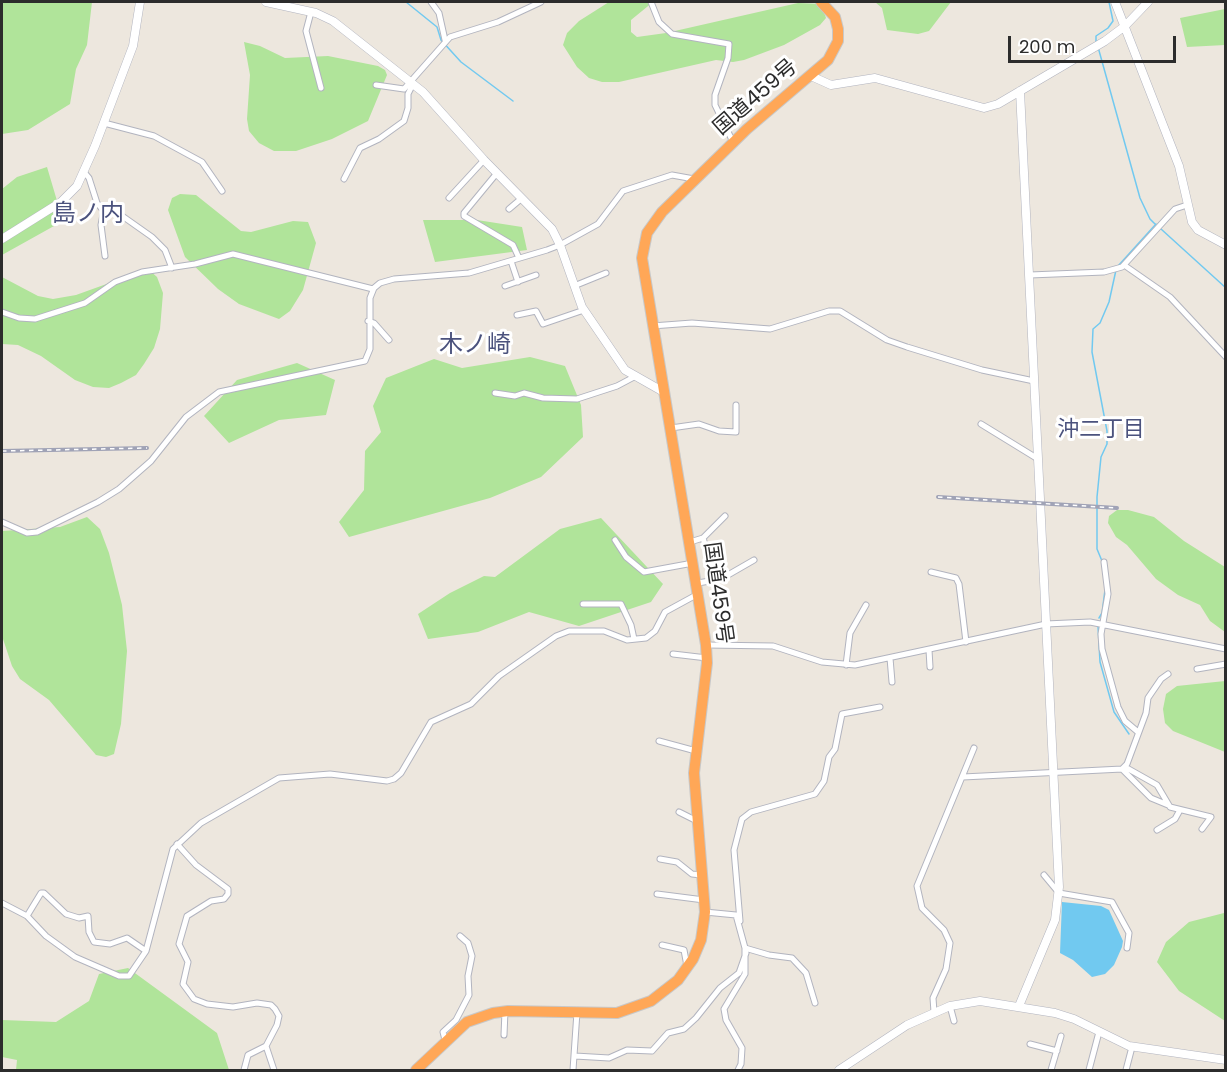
<!DOCTYPE html>
<meta charset="utf-8">
<style>
body{margin:0}
#map{position:relative;width:1227px;height:1072px;overflow:hidden;background:#ede7de;font-family:Poppins,sans-serif}
canvas{display:block}
.frame{position:absolute;inset:0;border:3px solid #2c2c2c;pointer-events:none}
.scale{position:absolute;left:1008px;top:36px;width:168px;height:27px;box-sizing:border-box;border:3px solid #2c2c2c;border-top:0;padding-left:8px;font-size:18px;line-height:21px;white-space:nowrap;color:#2c2c2c;-webkit-text-stroke:4px #fff;paint-order:stroke}
</style>
<div id="map">
<canvas width="1227" height="1072"></canvas>
<div class="frame"></div>
<div class="scale">200 m</div>
</div>
<script>
const c = document.querySelector('canvas').getContext('2d');
c.lineJoin = 'round';
function fillPath(path, color) {
  c.fillStyle = color;
  c.fill(path, 'evenodd');
}
function toPath(rows) {
  const path = new Path2D();
  for (const r of rows) {
    path.moveTo(r[0], r[1]);
    for (let i = 2; i < r.length; i += 2) path.lineTo(r[i], r[i + 1]);
  }
  return path;
}
function strokePath(path, color, width, dash) {
  c.strokeStyle = color;
  c.lineWidth = width;
  c.lineCap = dash ? 'butt' : 'round';
  c.setLineDash(dash || []);
  c.stroke(path);
}
function write(font, color, halo, rows, align = 'center') {
  c.font = font + ' Poppins,"Noto Sans JP",sans-serif';
  c.lineWidth = 6;
  c.setLineDash([]);
  c.textBaseline = 'middle';
  c.strokeStyle = halo;
  c.fillStyle = color;
  for (const [text, x, y, turn = 0] of rows) {
    c.save();
    c.translate(x, y);
    c.rotate((+turn || 0) * Math.PI / 180);
    c.textAlign = isNaN(turn) ? turn : align;
    if (halo) c.strokeText(text, 0, 0);
    c.fillText(text, 0, 0);
    c.restore();
  }
}
fillPath(toPath([
 [2,2,92,2,87,45,76,69,70,104,28,130,2,134],
 [609,2,653,2,631,20,631,32,637,37,666,33,798,3,821,4,826,18,820,25,784,45,744,60,733,62,716,60,619,82,602,82,589,78,577,67,563,45,567,33,579,21],
 [875,2,951,2,929,31,918,34,887,30,882,8],
 [1225,9,1225,45,1187,47,1180,18],
 [244,42,260,46,285,58,328,56,378,66,385,70,387,75,368,121,332,139,296,151,274,151,259,143,249,131,247,119,250,75],
 [47,167,63,221,2,255,2,262,2,189,17,177],
 [180,194,196,195,241,231,251,232,293,221,308,222,316,243,303,290,290,311,279,319,239,304,218,289,185,257,168,210,172,198],
 [423,220,477,220,522,227,527,250,435,262],
 [148,269,157,277,163,293,160,329,154,348,144,364,136,375,121,383,109,388,93,387,75,380,41,356,18,345,2,344,2,277,38,296,53,299,76,295],
 [530,357,565,366,581,405,583,437,541,477,490,498,349,537,339,522,364,490,365,451,381,432,373,406,386,378,434,359,462,368],
 [297,363,335,380,326,415,279,420,229,443,204,416,237,380],
 [1117,510,1128,510,1154,517,1184,541,1225,567,1225,632,1210,621,1200,605,1178,595,1156,579,1127,545,1116,537,1108,523,1109,516],
 [87,517,100,529,109,553,122,605,127,651,121,724,114,754,106,757,96,755,49,700,20,679,12,666,2,636,2,531,60,527],
 [601,518,663,584,651,602,579,626,529,612,478,632,428,639,418,614,450,593,484,576,495,577,560,529],
 [1225,681,1225,752,1173,731,1165,723,1163,709,1166,694,1177,686],
 [1224,913,1226,914,1225,1021,1179,991,1157,962,1166,942,1189,922],
 [128,968,217,1033,229,1070,16,1070,17,1060,2,1057,2,1020,56,1022,89,1001,99,974]
]), '#b0e49a');
fillPath(toPath([
 [1062,902,1101,906,1109,910,1123,941,1122,947,1114,965,1105,974,1092,977,1073,960,1060,953]
]), '#71c9f0');
strokePath(toPath([
 [406,2,437,27,441,40,461,62,513,101],
 [1096,43,1096,36,1108,28,1113,21,1109,2],
 [1098,47,1140,198,1150,219,1155,224],
 [1161,229,1226,288],
 [1118,266,1156,224],
 [1102,561,1097,549,1097,497,1101,457,1107,444,1107,431,1092,352,1093,329,1100,323,1109,302,1116,270],
 [1099,618,1102,613,1105,590],
 [1098,626,1100,662,1114,712,1129,734]
]), '#71c9f0', 1.5);
const street = toPath([
 [431,2,439,13,445,40],
 [651,2,659,22,672,34,729,44,728,58,715,95,715,105,733,142],
 [311,12,306,31,321,88],
 [376,85,404,89,450,37,498,22,541,2],
 [104,123,154,136,202,162,222,191],
 [84,172,89,178,97,203,102,209,118,213,152,237,165,250,172,268],
 [497,173,464,213,464,216,513,245,519,258],
 [344,179,360,148,379,139,404,121,408,108,408,94,413,84],
 [449,198,484,160],
 [104,209,101,225,105,256],
 [509,209,522,198],
 [511,261,518,282],
 [1124,265,1170,297,1226,357],
 [1030,275,1104,272,1122,267,1175,209,1187,205],
 [505,286,536,275],
 [574,286,606,273],
 [2,312,19,318,35,319,85,303,115,282,142,272,195,264,233,254,373,289],
 [517,315,536,311,543,324,584,310],
 [368,321,374,323,389,340],
 [652,326,692,323,770,329,829,311,840,311,887,340,907,347,982,370,1034,381],
 [495,393,515,396,524,393,543,398,577,399,617,386,634,377],
 [981,424,1038,459],
 [671,428,699,424,719,431,736,432,736,405],
 [2,522,27,533,37,532,98,502,119,489,151,461,186,417,219,392,365,361,370,349,370,298,374,288,380,283,394,279,469,273,547,250,560,245,598,224,623,191,672,175,694,179],
 [703,538,716,580],
 [615,540,626,557,644,572,693,563],
 [690,542,703,538,725,516],
 [1104,562,1108,594,1101,634,1102,649,1118,707,1125,721,1138,732],
 [931,572,956,578,959,584,966,642],
 [698,583,721,579,754,560],
 [583,604,621,604,631,625,634,639],
 [707,645,773,646,822,662,855,665,1046,624,1090,622,1226,649],
 [929,650,930,667],
 [673,654,707,658],
 [890,658,892,682],
 [846,665,850,633,866,605],
 [1197,669,1226,664],
 [659,741,696,751],
 [1125,767,1157,785,1170,807,1211,817,1202,829],
 [1122,769,1151,798,1168,805],
 [963,777,1122,769,1127,764,1146,713,1148,698,1161,679,1168,674],
 [679,812,697,821],
 [1157,830,1175,819,1180,810],
 [177,844,196,865,228,889,228,894,224,899,211,901,187,916,179,944,188,962,183,984,194,999,207,1004,233,1007,257,1003,271,1005,275,1009,279,1016,277,1025,266,1046,274,1070],
 [660,859,677,862,692,874,701,875],
 [1044,875,1059,893,1112,902,1129,933,1127,948],
 [657,894,704,900],
 [2,903,27,916,46,936,75,957,119,976,129,976,146,951,173,849,201,823,279,778,330,774,387,781,394,779,401,773,431,722,471,704,499,676,556,636,569,631,604,631,627,640,646,638,655,631,665,612,698,594],
 [705,912,736,915,745,948,745,974,724,1009,726,1020,742,1048,741,1064,738,1070],
 [27,916,41,893,44,893,66,914,79,918,88,916,89,932,94,942,110,944,127,938,146,951],
 [740,921,734,850,742,819,751,812,815,794,824,781,829,757,835,749,842,714,880,707],
 [662,945,684,950,687,966],
 [745,948,769,955,792,958,806,973,815,1003],
 [950,1006,954,1021],
 [934,1012,933,998,946,969,950,943,944,930,922,908,917,886,974,748],
 [504,1035,505,1011],
 [445,1040,443,1032,456,1020,469,995,468,976,472,956,468,943,460,936],
 [1030,1044,1057,1051],
 [575,1056,609,1058,627,1050,652,1051,668,1033,684,1029,696,1018,720,988,739,973,746,953],
 [244,1070,248,1055,266,1046],
 [573,1070,577,1012],
 [1051,1070,1061,1036],
 [1089,1070,1099,1032],
 [1126,1070,1132,1047]
]);
const secondary = toPath([
 [266,2,316,13,333,21,423,92,484,160,552,229,560,245,582,307,625,370,662,391],
 [1115,2,1179,166,1192,222,1198,230,1226,245],
 [811,76,831,85,875,78,984,108,998,104,1105,41,1125,26,1148,2],
 [2,239,61,202,77,186,95,146,133,46,140,2],
 [1019,1006,1055,920,1059,887,1020,91],
 [839,1070,907,1025,950,1006,980,1001,1055,1013,1074,1019,1129,1046,1226,1060]
]);
const highway = toPath([
 [416,1070,467,1022,493,1013,508,1011,617,1013,651,1001,678,980,693,959,701,940,705,912,694,773,707,663,706,645,642,258,647,233,662,212,747,129,828,60,838,41,838,29,835,17,821,2]
]);
strokePath(street, '#b2b4bf', 7);
strokePath(secondary, '#b2b4bf', 9);
strokePath(highway, '#c8c8c8', 12);
strokePath(street, '#fff', 5);
strokePath(secondary, '#fff', 8);
strokePath(highway, '#ffa757', 10);
const rail = toPath([
 [2,451,147,448],
 [938,497,1117,508]
]);
strokePath(rail, '#a0a3b6', 4);
strokePath(rail, '#fff', 1.5, [4.5]);
write('21px', '#2c2c2c', '#fff', [
 ["国道459号",756,98,-41],
 ["国道459号",717,593,82]
]);
write('22px', '#4b527d', '#fff', [
 ["沖二丁目",1101,430]
]);
write('24px', '#4b527d', '#fff', [
 ["島ノ内",88,215],
 ["木ノ崎",475,346]
]);
</script>
